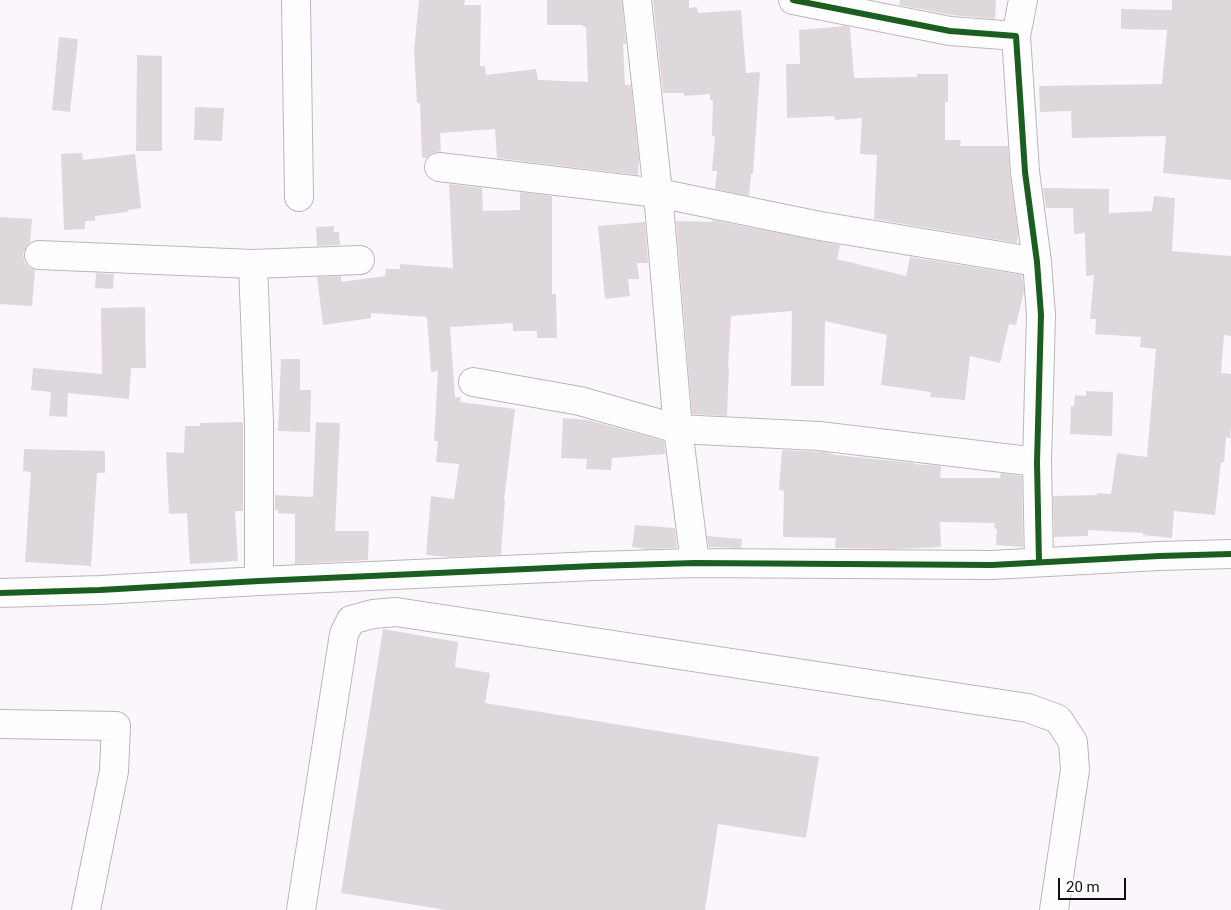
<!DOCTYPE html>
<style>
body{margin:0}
#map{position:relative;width:1231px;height:910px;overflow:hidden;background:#fbf6fc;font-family:Roboto,sans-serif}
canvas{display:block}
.scale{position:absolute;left:1058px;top:878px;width:68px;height:22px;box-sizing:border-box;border:2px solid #110d12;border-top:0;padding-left:6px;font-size:15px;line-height:18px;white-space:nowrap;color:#110d12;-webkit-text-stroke:4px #fff;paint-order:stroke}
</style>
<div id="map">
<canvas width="1231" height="910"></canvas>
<div class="scale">20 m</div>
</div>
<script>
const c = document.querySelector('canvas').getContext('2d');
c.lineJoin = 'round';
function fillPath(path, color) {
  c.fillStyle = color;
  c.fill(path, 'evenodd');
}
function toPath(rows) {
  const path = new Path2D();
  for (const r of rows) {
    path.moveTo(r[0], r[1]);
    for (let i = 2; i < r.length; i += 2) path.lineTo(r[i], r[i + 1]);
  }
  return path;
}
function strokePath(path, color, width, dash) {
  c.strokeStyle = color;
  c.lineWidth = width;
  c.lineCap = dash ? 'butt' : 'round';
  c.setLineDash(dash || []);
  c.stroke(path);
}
fillPath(toPath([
 [419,0,465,0,464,5,481,5,480,66,485,66,486,75,536,69,538,80,588,82,586,27,583,27,583,25,547,25,547,0,622,0,626,44,623,44,625,85,631,85,639,159,638,175,497,158,495,129,440,133,441,151,432,153,427,158,422,158,420,103,417,103,414,50],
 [653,0,689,0,689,8,697,7,698,13,741,10,746,73,760,72,753,174,751,174,749,196,715,189,717,171,712,171,715,136,712,136,713,101,710,100,710,94,684,96,684,93,663,93],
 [900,0,996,0,995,19,952,15,899,5],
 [1172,0,1231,0,1231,180,1163,173,1166,136,1072,138,1071,111,1040,112,1039,86,1162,84,1167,30,1121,29,1121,9,1172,10],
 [846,26,850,27,854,78,917,77,917,74,948,74,948,102,945,102,945,140,961,140,960,146,1008,146,1010,174,1018,234,1017,243,874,219,877,155,860,154,862,118,835,120,834,116,787,118,786,64,800,64,799,30],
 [59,37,78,39,70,112,52,110],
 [137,55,162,56,162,151,136,151],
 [195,107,224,108,222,141,194,140],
 [82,153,83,160,135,154,141,208,128,210,128,212,95,216,95,221,85,221,85,229,64,230,61,154],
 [449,184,482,188,483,211,520,210,520,192,552,196,552,294,556,294,557,338,537,338,537,331,513,331,513,323,450,327,455,397,461,397,460,402,515,409,504,500,505,500,501,555,449,557,426,555,431,496,454,499,459,464,436,462,438,441,434,441,438,371,431,372,427,317,371,313,371,318,323,325,317,277,341,276,341,282,385,276,386,269,400,269,400,264,453,268],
 [1043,188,1109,189,1109,213,1152,211,1154,196,1175,198,1172,251,1231,256,1231,336,1224,335,1221,373,1231,374,1231,425,1230,438,1226,437,1224,462,1221,462,1215,515,1174,511,1172,538,1143,535,1143,533,1088,530,1088,536,1054,537,1053,496,1097,495,1097,493,1111,494,1117,453,1147,457,1156,349,1140,347,1141,337,1095,334,1096,319,1090,319,1094,275,1086,276,1085,233,1074,234,1073,208,1046,208],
 [0,217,32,219,30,243,26,247,23,255,25,263,30,268,35,270,32,306,0,304],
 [712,220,840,245,837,259,906,276,910,257,1022,275,1024,291,1016,325,1009,324,1000,363,970,356,965,400,930,397,931,392,881,385,887,335,825,321,824,386,791,386,792,311,731,316,728,367,729,367,727,416,692,414,676,221,712,222],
 [645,222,648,263,637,263,639,279,628,279,630,296,605,299,598,226],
 [334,226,334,232,339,232,340,245,317,246,316,227],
 [96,273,114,274,113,289,95,288],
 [145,307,146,368,131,368,129,399,68,393,67,417,49,416,51,392,31,390,33,368,102,374,101,308],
 [281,359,300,359,300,390,311,390,310,432,278,431],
 [1086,391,1113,392,1112,436,1070,434,1071,406,1074,406,1075,395,1086,396],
 [563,418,588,420,664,441,665,454,612,458,611,470,586,469,587,459,561,458],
 [243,422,243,511,235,511,238,561,190,564,187,513,169,514,166,452,184,453,185,426,200,426,200,423],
 [316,422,340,423,335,531,369,531,368,560,295,564,295,514,278,513,278,510,275,510,275,495,313,497],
 [24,449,105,451,105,473,97,473,91,566,25,562,31,472,23,471],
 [782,450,825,452,836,455,914,463,914,464,941,466,940,478,1000,478,1001,473,1022,476,1023,547,996,545,997,529,994,528,995,523,940,522,941,547,895,549,835,548,836,538,783,537,784,491,779,490],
 [635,525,675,528,677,548,646,549,632,547],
 [707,536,742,539,741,548,709,547],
 [383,629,458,642,455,667,490,673,485,703,819,757,806,838,718,824,705,910,447,910,341,893]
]), '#ded8dc');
const minor = toPath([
 [296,0,299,197],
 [637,0,658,193,678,429,695,563],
 [793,0,950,31,1016,36,1025,172,1037,262,1041,315,1037,462,1039,562],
 [1016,36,1023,0],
 [439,167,658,193,820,226,1037,262],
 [39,255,253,264,259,423,259,581],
 [253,264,360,260],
 [473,382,580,401,678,429,819,436,1037,462],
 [0,593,100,590,259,581,594,566,695,563,992,565,1159,556,1231,554],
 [0,724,116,726,114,771,86,910],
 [301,910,344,634,351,620,373,614,396,612,1028,708,1058,719,1073,742,1075,770,1054,910]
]);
strokePath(minor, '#bbb6bc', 30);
strokePath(minor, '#fefeff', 28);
strokePath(toPath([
 [793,0,950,31,1016,36,1025,172,1037,262,1041,315,1037,462,1039,562],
 [0,593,100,590,259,581,594,566,695,563,992,565,1159,556,1231,554]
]), '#1b5e20', 6);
</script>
